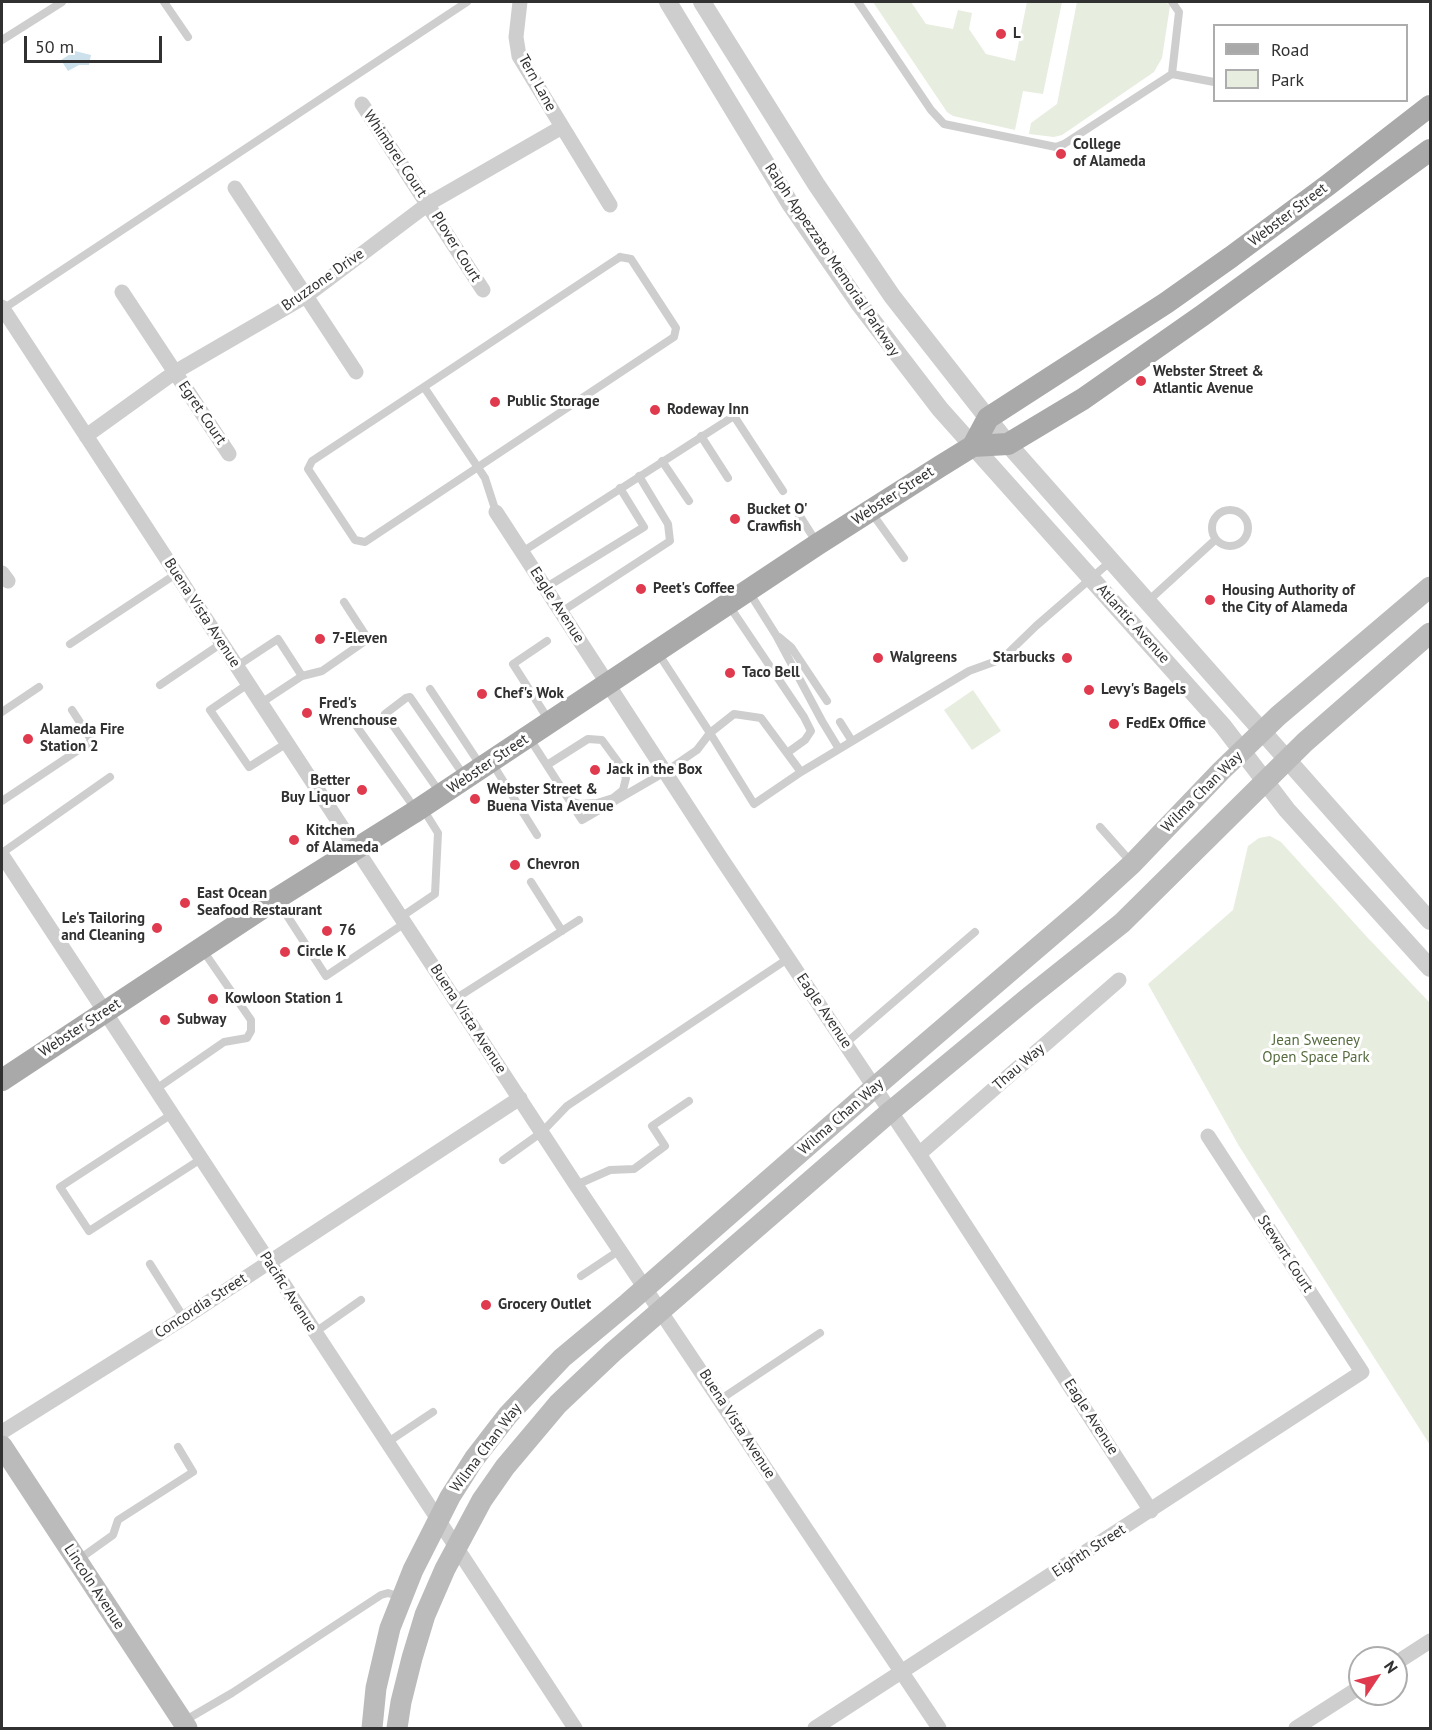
<!DOCTYPE html>
<style>
body{margin:0}
#map{position:relative;width:1432px;height:1730px;overflow:hidden;background:#fff;font-family:"PT Sans",sans-serif}
canvas{display:block}
.frame{position:absolute;inset:0;border:3px solid #313131;pointer-events:none}
.legend{position:absolute;left:1213px;top:24px;width:195px;height:78px;box-sizing:border-box;background:#fff;border:2px solid #adadad;margin:0;padding:8px 10px;list-style:none;font-size:18px;color:#313131}
.legend li{display:flex;align-items:center;gap:12px;height:30px}
.legend b{width:30px;border:2px solid #adadad}
.north{position:absolute;left:1348px;top:1646px;width:60px;height:60px;box-sizing:border-box;background:#fff;border:2px solid #adadad;border-radius:50%;rotate:55deg;font-size:16px;font-weight:700;line-height:24px;text-align:center;color:#313131}
.north::after{content:'';display:block;margin:auto;width:21px;height:27px;background:#e03a4f;clip-path:polygon(50% 0,100% 100%,50% 72%,0 100%)}
.scale{position:absolute;left:24px;top:36px;width:138px;height:27px;box-sizing:border-box;border:3px solid #313131;border-top:0;padding-left:8px;font-size:18px;line-height:21px;white-space:nowrap;color:#313131;-webkit-text-stroke:4px #fff;paint-order:stroke}
</style>
<div id="map">
<canvas width="1432" height="1730"></canvas>
<div class="frame"></div>
<ul class="legend">
<li><b style="height:8px;background:#a9a9a9"></b>Road</li>
<li><b style="height:16px;background:#e7eddf"></b>Park</li>
</ul>
<div class="north">N</div>
<div class="scale">50 m</div>
</div>
<script>
const c = document.querySelector('canvas').getContext('2d');
c.lineJoin = 'round';
function fillPath(path, color) {
  c.fillStyle = color;
  c.fill(path, 'evenodd');
}
function toPath(rows) {
  const path = new Path2D();
  for (const r of rows) {
    if (r.length === 3) {
      path.moveTo(r[0] + r[2], r[1]);
      path.arc(r[0], r[1], r[2], 0, 2 * Math.PI);
      continue;
    }
    path.moveTo(r[0], r[1]);
    for (let i = 2; i < r.length; i += 2) path.lineTo(r[i], r[i + 1]);
  }
  return path;
}
function strokePath(path, color, width, dash) {
  c.strokeStyle = color;
  c.lineWidth = width;
  c.lineCap = dash ? 'butt' : 'round';
  c.setLineDash(dash || []);
  c.stroke(path);
}
function write(font, color, halo, rows, align = 'center') {
  c.font = font + ' "PT Sans",sans-serif';
  c.lineWidth = 6;
  c.setLineDash([]);
  c.textBaseline = 'middle';
  c.strokeStyle = halo;
  c.fillStyle = color;
  for (const [text, x, y, turn = 0] of rows) {
    c.save();
    c.translate(x, y);
    c.rotate((+turn || 0) * Math.PI / 180);
    c.textAlign = isNaN(turn) ? turn : align;
    if (halo) c.strokeText(text, 0, 0);
    c.fillText(text, 0, 0);
    c.restore();
  }
}
fillPath(toPath([
 [873,2,911,2,926,24,953,29,958,10,972,13,969,29,986,54,1015,61,1027,2,1062,2,1043,94,1023,91,1015,130,953,116,947,112],
 [1077,2,1166,2,1170,6,1162,58,1154,72,1062,135,1054,137,1029,134,1031,123,1057,104],
 [973,690,1001,731,972,750,944,710],
 [1270,836,1281,842,1367,937,1430,1003,1430,1445,1239,1146,1148,984,1233,910,1248,846,1259,838]
]), '#e7eddf');
fillPath(toPath([
 [75,51,91,55,89,65,79,65,68,71,61,60]
]), '#cce1ec');
strokePath(toPath([
 [164,2,188,37],
 [858,2,931,110,944,124,1056,147,1064,144,1172,74,1214,82],
 [1172,2,1179,12,1172,74],
 [2,40,62,2],
 [620,257,631,259,676,328,674,337,365,542,355,540,308,469,312,461,620,257],
 [3,309,467,2],
 [424,387,485,478,496,512],
 [701,436,728,478],
 [662,461,689,501],
 [1230,528,18],
 [796,510,817,543],
 [871,512,904,558],
 [522,552,734,416,783,491],
 [545,588,644,527,620,488],
 [749,592,776,635,822,721,839,749],
 [1147,602,1215,540],
 [730,607,804,717,811,731,805,740,787,753],
 [561,612,670,541,668,524,639,476],
 [779,637,791,647,827,701],
 [547,641,513,664,548,719],
 [70,644,176,574],
 [658,653,710,733,734,714,761,718,801,772,969,671,1002,659,1036,626,1111,561],
 [237,666,278,639,302,676,261,703],
 [302,676,322,671,368,639,344,602],
 [248,684,210,710,249,767,287,743],
 [160,685,222,643],
 [430,689,481,766],
 [2,712,39,687],
 [840,722,852,741],
 [355,724,416,810],
 [530,739,582,820,665,772,697,750,710,733,754,804,801,772],
 [492,763,537,835],
 [547,765,588,739,602,740,621,766,626,778,623,790,613,798,597,803,580,804,570,801],
 [441,794,385,714,406,698,410,697,465,777],
 [2,801,92,741,72,710],
 [1100,827,1131,862],
 [2,853,110,777],
 [531,882,562,931],
 [277,900,326,976,405,923],
 [401,917,435,894,438,833,423,809],
 [455,999,579,920],
 [846,1043,975,932],
 [156,1089,224,1042,247,1038,251,1031,251,1020,202,949],
 [172,1114,60,1187,89,1231,201,1159],
 [503,1160,542,1132,567,1106,789,958],
 [576,1185,610,1170,634,1169,665,1146,652,1126,689,1101],
 [150,1264,184,1318],
 [581,1276,620,1250],
 [314,1333,361,1300],
 [721,1399,820,1333],
 [388,1442,433,1412],
 [78,1560,113,1535,118,1520,193,1472,178,1447],
 [184,1721,232,1693,381,1595,388,1593,401,1597]
]), '#cecece', 8);
strokePath(toPath([
 [520,2,516,37,519,56,610,205],
 [362,104,483,290],
 [235,188,356,372],
 [122,292,229,454],
 [2,307,576,1185,939,1728],
 [86,436,175,372,306,296,428,204,562,127],
 [496,512,721,858,919,1154,1151,1511],
 [2,573,8,581],
 [2,855,575,1728],
 [919,1154,1119,980],
 [2,1432,184,1318,520,1098],
 [1396,1663,1430,1641],
 [815,1728,1362,1372,1208,1136],
 [1296,1728,1360,1687]
]), '#cecece', 15);
strokePath(toPath([
 [668,2,791,205,858,302,940,409,1223,726,1287,810,1430,968],
 [702,2,816,184,892,296,1008,444,1430,921]
]), '#cecece', 18);
strokePath(toPath([
 [2,1446,187,1728],
 [372,1728,376,1688,390,1628,413,1570,450,1497,474,1459,508,1415,562,1358,628,1303,875,1087,1085,907,1132,864,1221,771,1278,716,1430,587],
 [397,1728,401,1702,412,1658,425,1615,445,1569,482,1500,505,1467,558,1404,613,1352,891,1111,1029,997,1122,923,1305,742,1430,633]
]), '#bbb', 21);
strokePath(toPath([
 [973,446,988,418,1166,303,1231,257,1328,185,1430,106],
 [2,1080,276,899,413,813,818,544,939,467,973,446,1008,444,1083,399,1203,315,1430,150]
]), '#a9a9a9', 22);
for (const [x, y, r, color] of [
 [1001,34,6,"#e03a4f"],
 [1061,154,6,"#e03a4f"],
 [1141,381,6,"#e03a4f"],
 [495,402,6,"#e03a4f"],
 [655,410,6,"#e03a4f"],
 [735,519,6,"#e03a4f"],
 [641,589,6,"#e03a4f"],
 [1210,600,6,"#e03a4f"],
 [320,639,6,"#e03a4f"],
 [878,658,6,"#e03a4f"],
 [1067,658,6,"#e03a4f"],
 [730,673,6,"#e03a4f"],
 [1089,690,6,"#e03a4f"],
 [482,694,6,"#e03a4f"],
 [307,713,6,"#e03a4f"],
 [1114,724,6,"#e03a4f"],
 [28,739,6,"#e03a4f"],
 [595,770,6,"#e03a4f"],
 [362,790,6,"#e03a4f"],
 [475,799,6,"#e03a4f"],
 [294,840,6,"#e03a4f"],
 [515,865,6,"#e03a4f"],
 [185,903,6,"#e03a4f"],
 [157,928,6,"#e03a4f"],
 [327,931,6,"#e03a4f"],
 [285,952,6,"#e03a4f"],
 [213,999,6,"#e03a4f"],
 [165,1020,6,"#e03a4f"],
 [486,1305,6,"#e03a4f"]
]) {
  const dot = new Path2D();
  dot.arc(x, y, r, 0, 2 * Math.PI);
  c.fillStyle = color;
  c.fill(dot);
  strokePath(dot, '#fff', 2);
}
write('bold 15px', '#313131', '#fff', [
 ["L",1013,34],
 ["College",1073,145],
 ["of Alameda",1073,162],
 ["Webster Street &",1153,372],
 ["Atlantic Avenue",1153,389],
 ["Public Storage",507,402],
 ["Rodeway Inn",667,410],
 ["Bucket O'",747,510],
 ["Crawfish",747,527],
 ["Peet's Coffee",653,589],
 ["Housing Authority of",1222,591],
 ["the City of Alameda",1222,608],
 ["7-Eleven",332,639],
 ["Walgreens",890,658],
 ["Starbucks",1055,658,"right"],
 ["Taco Bell",742,673],
 ["Levy's Bagels",1101,690],
 ["Chef's Wok",494,694],
 ["Fred's",319,704],
 ["Wrenchouse",319,721],
 ["FedEx Office",1126,724],
 ["Alameda Fire",40,730],
 ["Station 2",40,747],
 ["Jack in the Box",607,770],
 ["Better",350,781,"right"],
 ["Buy Liquor",350,798,"right"],
 ["Webster Street &",487,790],
 ["Buena Vista Avenue",487,807],
 ["Kitchen",306,831],
 ["of Alameda",306,848],
 ["Chevron",527,865],
 ["East Ocean",197,894],
 ["Seafood Restaurant",197,911],
 ["Le's Tailoring",145,919,"right"],
 ["and Cleaning",145,936,"right"],
 ["76",339,931],
 ["Circle K",297,952],
 ["Kowloon Station 1",225,999],
 ["Subway",177,1020],
 ["Grocery Outlet",498,1305]
], 'left');
write('15px', '#313131', '#fff', [
 ["Tern Lane",537,83,61],
 ["Whimbrel Court",395,154,56],
 ["Webster Street",1288,215,-37],
 ["Plover Court",456,247,58],
 ["Ralph Appezzato Memorial Parkway",832,260,56],
 ["Bruzzone Drive",323,280,-35],
 ["Egret Court",202,413,56],
 ["Webster Street",893,496,-33],
 ["Eagle Avenue",557,605,57],
 ["Buena Vista Avenue",202,613,57],
 ["Atlantic Avenue",1133,624,48],
 ["Webster Street",488,764,-34],
 ["Wilma Chan Way",1202,792,-45],
 ["Eagle Avenue",824,1011,56],
 ["Buena Vista Avenue",468,1019,57],
 ["Webster Street",80,1028,-33],
 ["Thau Way",1019,1067,-41],
 ["Wilma Chan Way",841,1117,-41],
 ["Stewart Court",1285,1254,57],
 ["Pacific Avenue",288,1292,57],
 ["Concordia Street",201,1306,-33],
 ["Eagle Avenue",1091,1417,57],
 ["Buena Vista Avenue",737,1424,57],
 ["Wilma Chan Way",486,1448,-53],
 ["Eighth Street",1089,1551,-33],
 ["Lincoln Avenue",94,1587,57]
]);
write('15px', '#566b3f', '#fff', [
 ["Jean Sweeney",1316,1041],
 ["Open Space Park",1316,1058]
]);
</script>
